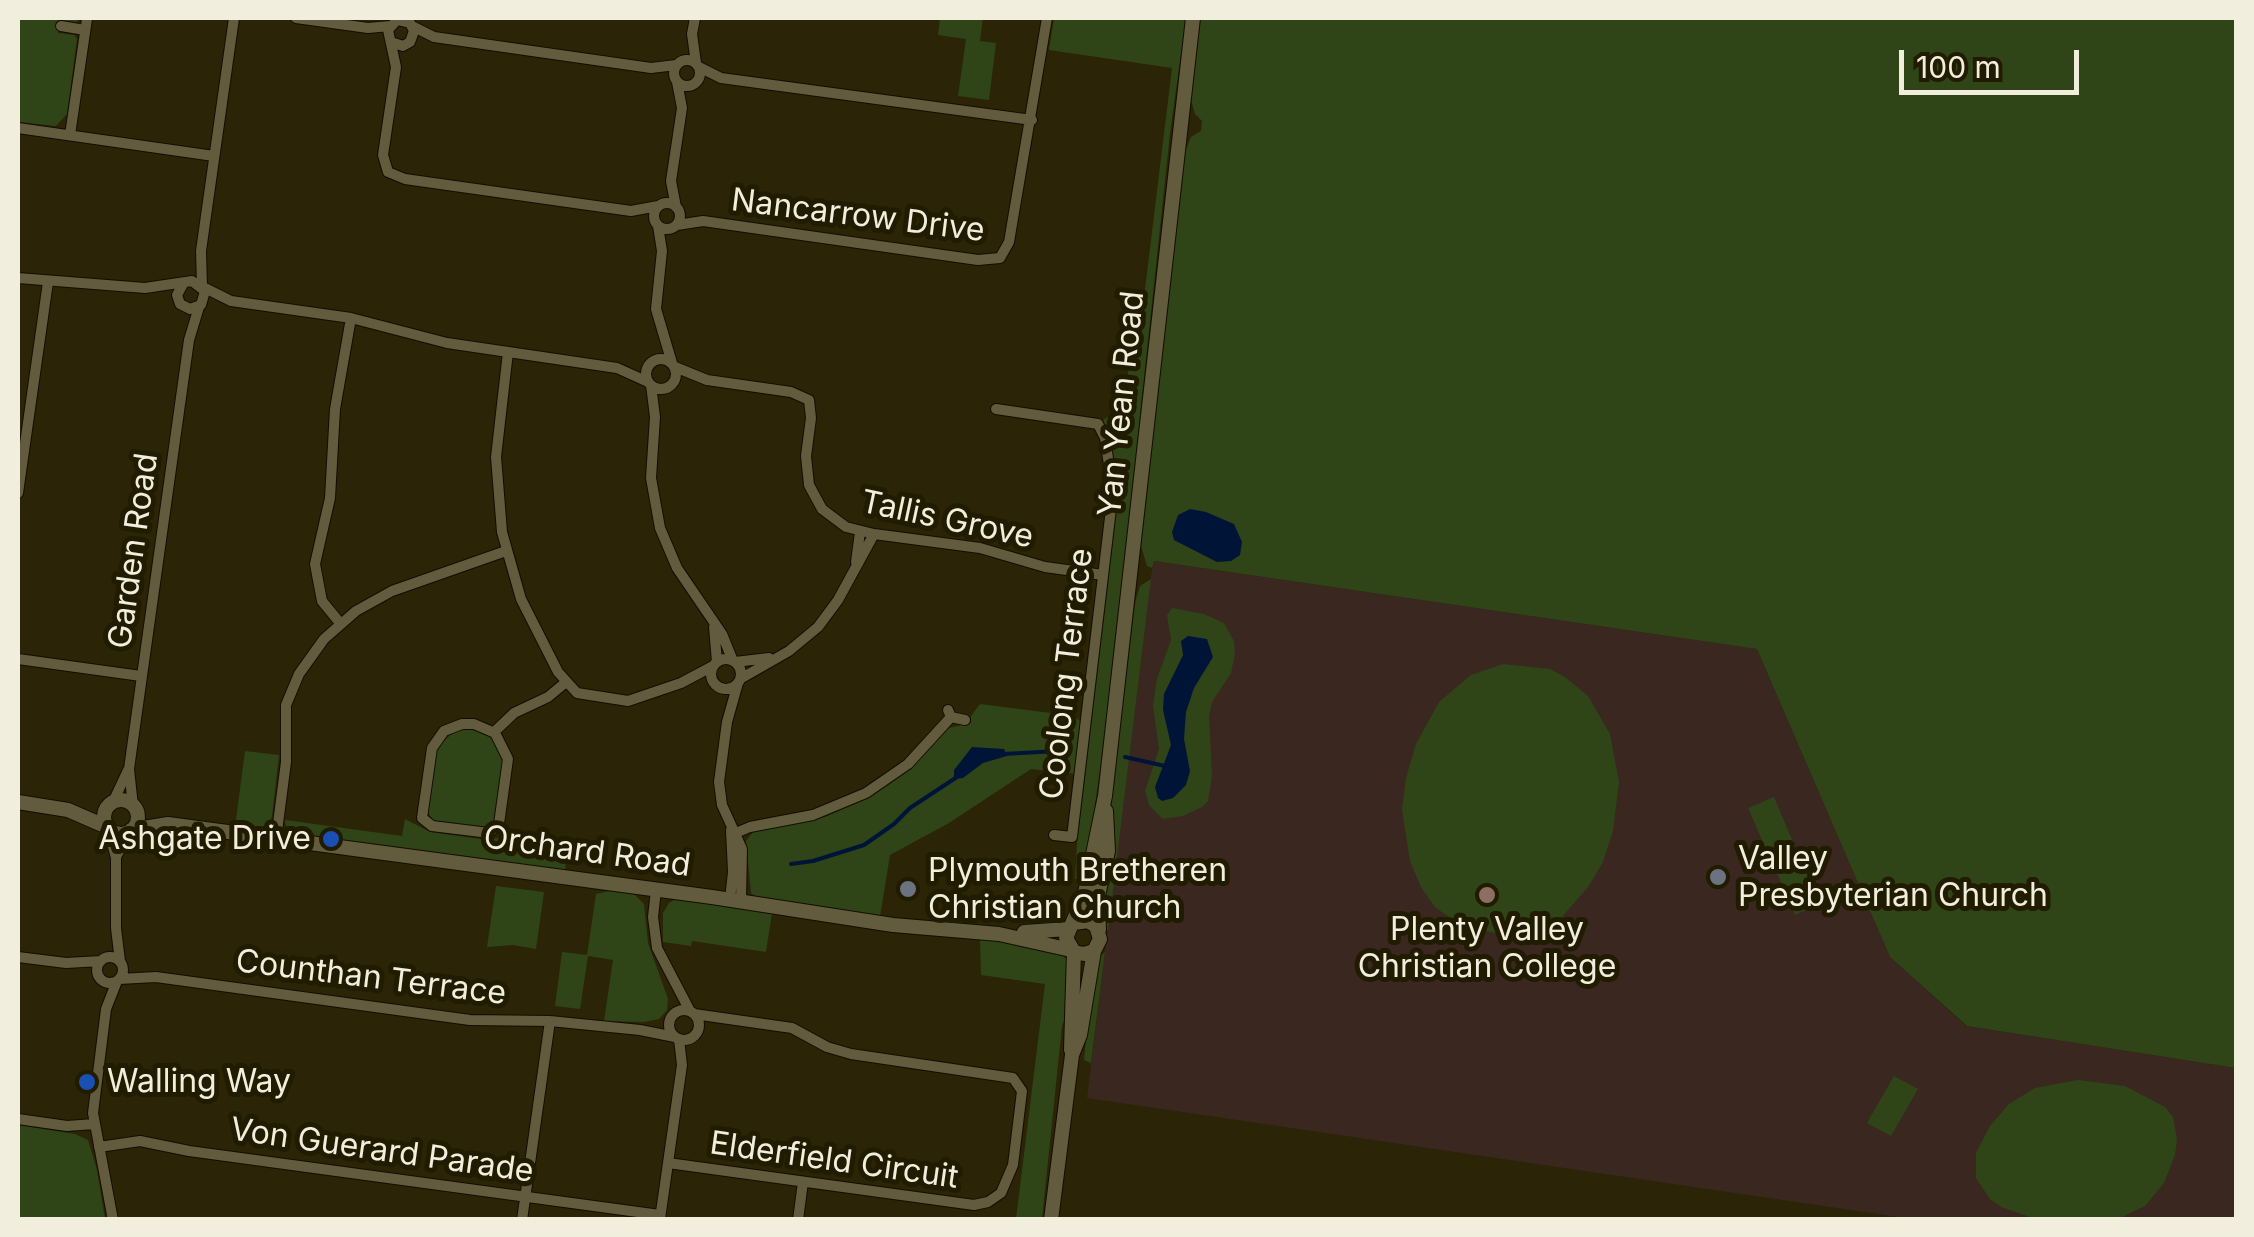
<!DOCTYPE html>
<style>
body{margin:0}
#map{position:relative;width:2254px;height:1237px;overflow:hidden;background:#2b2407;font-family:Inter,sans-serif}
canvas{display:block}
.frame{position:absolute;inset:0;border:20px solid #f2eedd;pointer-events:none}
.scale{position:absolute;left:1899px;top:50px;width:180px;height:45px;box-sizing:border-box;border:5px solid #f2eedd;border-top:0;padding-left:12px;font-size:30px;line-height:35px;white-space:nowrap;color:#f2eedd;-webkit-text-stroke:8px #211b00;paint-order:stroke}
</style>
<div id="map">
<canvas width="2254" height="1237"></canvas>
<div class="frame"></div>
<div class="scale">100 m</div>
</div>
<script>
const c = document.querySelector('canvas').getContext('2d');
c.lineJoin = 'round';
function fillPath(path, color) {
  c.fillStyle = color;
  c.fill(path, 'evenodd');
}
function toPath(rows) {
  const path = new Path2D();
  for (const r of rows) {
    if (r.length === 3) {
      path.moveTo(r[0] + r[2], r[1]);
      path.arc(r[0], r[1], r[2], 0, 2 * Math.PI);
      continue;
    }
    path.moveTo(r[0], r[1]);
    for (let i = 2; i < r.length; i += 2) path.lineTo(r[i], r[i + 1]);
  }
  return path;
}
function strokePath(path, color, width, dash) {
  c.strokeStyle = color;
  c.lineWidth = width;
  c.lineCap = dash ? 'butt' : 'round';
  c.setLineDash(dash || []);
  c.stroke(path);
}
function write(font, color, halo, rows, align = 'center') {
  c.font = font + ' Inter,sans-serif';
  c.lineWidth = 10;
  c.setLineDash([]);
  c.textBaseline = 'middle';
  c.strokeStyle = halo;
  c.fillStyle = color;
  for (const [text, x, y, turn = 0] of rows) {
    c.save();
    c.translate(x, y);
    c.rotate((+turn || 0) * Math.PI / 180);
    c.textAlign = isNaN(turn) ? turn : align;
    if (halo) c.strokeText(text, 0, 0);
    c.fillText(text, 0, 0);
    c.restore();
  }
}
fillPath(toPath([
 [1153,561,1757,649,1890,957,1966,1026,2236,1068,2236,1219,1912,1219,1087,1098]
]), '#392720');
fillPath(toPath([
 [18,18,80,18,76,22,59,20,58,33,74,35,77,39,67,114,56,126,18,122],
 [940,18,983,18,980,41,996,43,989,100,958,96,966,39,938,35],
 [1054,18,1186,18,1170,133,1109,709,1084,880,1075,879,1077,844,1118,498,1109,434,1103,420,1124,407,1130,355,1137,355,1172,68,1049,50],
 [1200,18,2236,18,2236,1068,1967,1026,1890,957,1757,649,1154,561,1152,568,1147,566,1141,546,1185,152,1191,137,1201,131,1202,121,1195,114,1191,100],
 [1151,579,1108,931,1102,923,1112,793,1135,603,1140,586],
 [1172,608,1204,614,1224,623,1234,641,1235,654,1231,673,1212,702,1209,716,1212,776,1208,801,1202,807,1183,816,1163,819,1149,805,1145,791,1159,749,1153,706,1157,679,1171,640,1167,615],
 [1503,664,1550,669,1565,677,1588,696,1610,734,1619,782,1613,831,1603,862,1588,887,1562,917,1539,929,1514,936,1463,927,1435,907,1421,887,1410,861,1402,810,1406,778,1416,744,1439,702,1471,675],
 [980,704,1074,716,1081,722,1076,774,1031,769,949,823,890,855,880,917,758,898,751,893,746,841,753,832,825,817,868,798,907,771,949,728,971,723,971,716],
 [467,729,482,732,492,738,503,760,495,820,488,827,479,829,434,821,427,811,435,755,440,744,454,732],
 [245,751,279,755,272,816,270,822,259,829,235,827],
 [1774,797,1795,847,1770,858,1748,808],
 [405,819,430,832,488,840,513,835,511,851,566,859,565,872,297,835,289,832,285,823,285,820,402,836],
 [1799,855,1820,904,1795,915,1774,866],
 [496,886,544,892,536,949,513,945,487,947],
 [609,891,634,894,644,904,648,943,668,999,667,1010,659,1019,644,1022,604,1021,613,960,588,956,580,1009,555,1006,562,952,587,955,596,894],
 [676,899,772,913,766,952,692,941,691,946,663,942,663,913,669,903],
 [980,938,1059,951,1068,961,1069,1008,1062,1026,1042,1219,1016,1219,1045,984,981,975],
 [1105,952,1091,1063,1084,1060,1089,1011,1099,957],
 [1894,1076,1918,1089,1891,1136,1867,1123],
 [2078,1080,2125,1086,2165,1107,2173,1117,2177,1139,2175,1155,2164,1183,2145,1206,2118,1219,2036,1219,2001,1207,1990,1199,1976,1178,1976,1153,1990,1126,2009,1104,2035,1088],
 [18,1125,75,1134,88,1140,97,1170,105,1219,18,1219]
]), '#2f4518');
fillPath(toPath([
 [1190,509,1206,512,1234,524,1242,542,1240,555,1231,561,1217,562,1174,540,1172,532,1178,515],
 [1188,636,1207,639,1213,657,1194,688,1186,712,1184,739,1190,771,1186,785,1173,798,1162,801,1158,798,1155,787,1171,745,1163,710,1164,694,1183,655,1181,641],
 [972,747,1004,749,1007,756,983,763,963,778,954,779,954,770]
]), '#001437');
strokePath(toPath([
 [1003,754,1058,751],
 [1125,757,1165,766],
 [791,864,813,861,864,845,894,824,910,808,957,777]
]), '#001437', 4);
const street = toPath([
 [296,18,368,28,390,26],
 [695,18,692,34,696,63],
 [61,26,85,30],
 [412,26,434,37,651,68,676,65],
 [391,42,403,46,410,42,414,31,410,23,397,20,388,30,396,67,383,155,388,172,405,179,631,211,658,206],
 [687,73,13],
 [699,67,721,78,1032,120],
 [18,128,214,156],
 [70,135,87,19],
 [667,216,13],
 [676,207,671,181,682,108,677,82],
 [677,225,703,221,978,260,1000,258,1009,242,1047,18],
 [658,226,662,251,656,309,672,363],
 [18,278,145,288,192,281,205,291,201,305,190,309,180,304,177,295,183,284],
 [202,286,201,251,234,18],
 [203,287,231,301,351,318,447,343,617,368,648,382],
 [508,352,496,457,502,532,521,599,558,672,577,693,628,701,681,683,713,666],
 [661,374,15],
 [675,367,707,380,791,392,809,400,811,418,806,456,809,485,822,509,846,527,874,534,980,548,1045,567,1103,575],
 [651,385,655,417,651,478,660,528,677,568,722,634,733,661],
 [996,409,1098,424,1105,438,1113,492,1072,837,1054,835],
 [18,493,48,282],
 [856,562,860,532],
 [340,623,322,601,315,564,330,498,335,409,351,318],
 [714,627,717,662],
 [726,674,15],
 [18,659,141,676],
 [735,662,769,658],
 [740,679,789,651,818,627,838,600,874,534],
 [738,683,727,722,719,782,722,805,742,849,741,901],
 [948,710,951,717,965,720],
 [462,724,474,724,495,733,508,759,499,824,489,833,432,826,422,818,432,748,444,731,462,724],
 [494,732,514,713,548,697,565,683],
 [113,802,128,770],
 [133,806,129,769,189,340,199,307],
 [108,828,116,858,116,928,120,961],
 [731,835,750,827,813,815,866,793,908,764,951,717],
 [276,839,286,762,286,705,299,674,324,639,356,611,392,591,506,551],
 [116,857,129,832],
 [656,890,653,917,657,948,690,1011],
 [730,899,733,872,731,830],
 [18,957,66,963,101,961],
 [110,970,13],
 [119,979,156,977,470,1020,550,1021,640,1030,675,1037],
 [684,1025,15],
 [18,1119,67,1126,94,1124],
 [99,1147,140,1141,189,1151,660,1215],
 [668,1163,974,1205,988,1202,1001,1193,1013,1165,1022,1091,1013,1078,851,1054,827,1047,792,1028,694,1014],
 [660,1219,682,1065,679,1039],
 [113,1220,93,1113,106,1009,117,981],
 [522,1220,550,1021],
 [798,1220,803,1182]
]);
const secondary = toPath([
 [121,817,17],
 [18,802,68,810,107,827],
 [131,830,168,824,712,897,893,925,999,934,1071,950],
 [1074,923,1088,921,1096,926,1100,939,1094,951,1084,954,1074,952,1066,938,1085,893,1105,796,1193,18],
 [1099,930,1098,896,1108,851,1106,811],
 [1024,932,1068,929],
 [1071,1050,1074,952],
 [1051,1220,1072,1055,1080,1035,1094,951]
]);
strokePath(street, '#140d00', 12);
strokePath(secondary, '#140d00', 16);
strokePath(street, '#625b3d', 10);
strokePath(secondary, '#625b3d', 14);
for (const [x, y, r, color] of [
 [331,839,10,"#1a4fb4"],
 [1718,877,10,"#6b7280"],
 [908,889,10,"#6b7280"],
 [1487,895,10,"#8d6e63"],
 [87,1082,10,"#1a4fb4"]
]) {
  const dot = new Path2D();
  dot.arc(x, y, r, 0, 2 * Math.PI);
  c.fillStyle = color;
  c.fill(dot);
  strokePath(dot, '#211b00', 4);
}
write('32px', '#f2eedd', '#211b00', [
 ["Nancarrow Drive",858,216,7],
 ["Yan Yean Road",1122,404,-84],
 ["Tallis Grove",947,520,12],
 ["Garden Road",134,551,-82],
 ["Coolong Terrace",1067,674,-83],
 ["Orchard Road",587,852,8],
 ["Counthan Terrace",371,978,7],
 ["Von Guerard Parade",382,1151,8],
 ["Elderfield Circuit",834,1161,8]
]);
write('32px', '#f2eedd', '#211b00', [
 ["Ashgate Drive",311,839,"right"],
 ["Valley",1738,859],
 ["Presbyterian Church",1738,896],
 ["Plymouth Bretheren",928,871],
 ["Christian Church",928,908],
 ["Plenty Valley",1487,930,"center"],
 ["Christian College",1487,967,"center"],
 ["Walling Way",107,1082]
], 'left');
</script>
